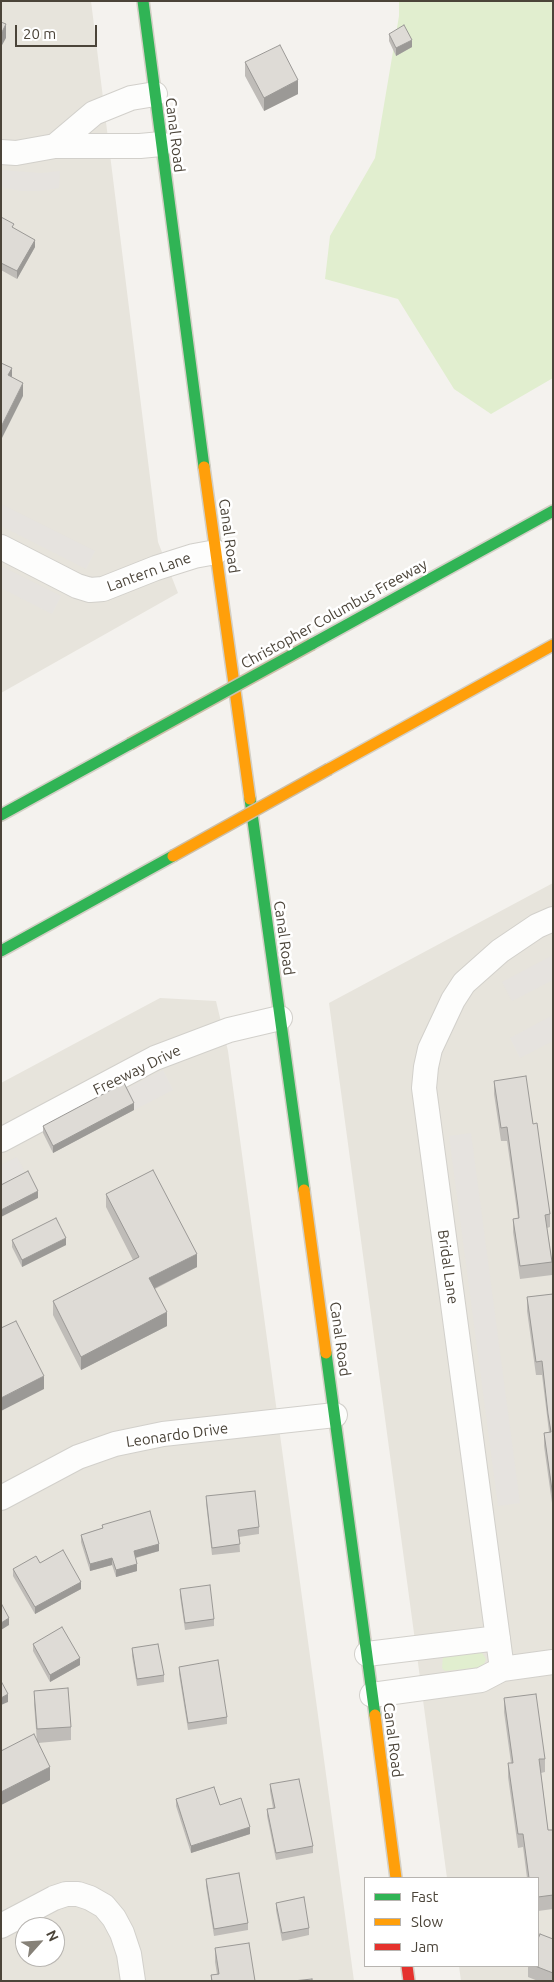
<!DOCTYPE html>
<style>
body{margin:0}
#map{position:relative;width:554px;height:1982px;overflow:hidden;background:#f4f2ee;font-family:Ubuntu,sans-serif}
canvas{display:block}
.frame{position:absolute;inset:0;border:2px solid #4b4439;pointer-events:none}
.legend{position:absolute;left:364px;top:1877px;width:175px;height:90px;box-sizing:border-box;background:#fff;border:1px solid #b7b4b0;margin:0;padding:6px 9px;list-style:none;font-size:15px;color:#4b4439}
.legend li{display:flex;align-items:center;gap:10px;height:25px}
.legend b{width:25px;border:1px solid #b7b4b0}
.north{position:absolute;left:15px;top:1917px;width:50px;height:50px;box-sizing:border-box;background:#fff;border:1px solid #b7b4b0;border-radius:50%;rotate:64deg;font-size:14px;font-weight:700;line-height:20px;text-align:center;color:#4b4439}
.north::after{content:'';display:block;margin:auto;width:18px;height:22px;background:#868178;clip-path:polygon(50% 0,100% 100%,50% 72%,0 100%)}
.scale{position:absolute;left:15px;top:25px;width:82px;height:22px;box-sizing:border-box;border:2px solid #4b4439;border-top:0;padding-left:6px;font-size:15px;line-height:18px;white-space:nowrap;color:#4b4439;-webkit-text-stroke:4px #fff;paint-order:stroke}
</style>
<div id="map">
<canvas width="554" height="1982"></canvas>
<div class="frame"></div>
<ul class="legend">
<li><b style="height:6px;background:#30b455"></b>Fast</li>
<li><b style="height:6px;background:#ff9f0a"></b>Slow</li>
<li><b style="height:6px;background:#e5322d"></b>Jam</li>
</ul>
<div class="north">N</div>
<div class="scale">20 m</div>
</div>
<script>
const c = document.querySelector('canvas').getContext('2d');
c.lineJoin = 'round';
function fillPath(path, color) {
  c.fillStyle = color;
  c.fill(path, 'evenodd');
}
function toPath(rows) {
  const path = new Path2D();
  for (const r of rows) {
    path.moveTo(r[0], r[1]);
    for (let i = 2; i < r.length; i += 2) path.lineTo(r[i], r[i + 1]);
  }
  return path;
}
function strokePath(path, color, width, dash) {
  c.strokeStyle = color;
  c.lineWidth = width;
  c.lineCap = dash ? 'butt' : 'round';
  c.setLineDash(dash || []);
  c.stroke(path);
}
function write(font, color, halo, rows, align = 'center') {
  c.font = font + ' Ubuntu,sans-serif';
  c.lineWidth = 5;
  c.setLineDash([]);
  c.textBaseline = 'middle';
  c.strokeStyle = halo;
  c.fillStyle = color;
  for (const [text, x, y, turn = 0] of rows) {
    c.save();
    c.translate(x, y);
    c.rotate((+turn || 0) * Math.PI / 180);
    c.textAlign = isNaN(turn) ? turn : align;
    if (halo) c.strokeText(text, 0, 0);
    c.fillText(text, 0, 0);
    c.restore();
  }
}
fillPath(toPath([
 [1,1,91,1,158,542,178,593,1,693],
 [553,883,553,1981,461,1981,459,1966,538,1966,538,1878,447,1878,329,1003],
 [160,998,216,1001,228,1051,354,1981,1,1981,1,1083],
 [25,1927,55,1927,55,1957,25,1957]
]), '#e7e4dc');
fillPath(toPath([
 [399,1,553,1,553,378,491,414,454,389,398,299,325,279,330,236,375,158,399,16],
 [481,1651,486,1659,483,1667,445,1671,442,1668,443,1656]
]), '#e1eecf');
fillPath(toPath([
 [1,170,41,173,60,171,59,188,40,191,21,191,1,187],
 [1,504,95,551,86,569,1,526],
 [1,566,61,596,52,614,1,588],
 [553,955,553,980,512,1001,502,982],
 [553,1015,553,1041,520,1058,510,1038],
 [163,1070,173,1090,134,1110,124,1090],
 [471,1133,520,1503,498,1506,449,1136],
 [17,1157,28,1178,1,1192,1,1165]
]), '#e6e3df');
const street = toPath([
 [55,146,94,113,131,98,155,94],
 [1,152,16,153,55,146,140,146,161,144],
 [1,547,77,586,90,590,103,589,156,568,194,556,216,552],
 [1,1140,155,1058,229,1030,280,1018],
 [1,1498,78,1457,115,1444,163,1434,335,1415],
 [367,1654,498,1638],
 [502,1669,424,1088,426,1067,430,1049,453,1000,464,983,500,951,537,926,553,919],
 [372,1695,481,1680,502,1669,553,1662],
 [1,1926,54,1898,66,1894,78,1894,90,1898,104,1906,114,1918,122,1933,129,1954,133,1981]
]);
const fast = toPath([
 [143,1,204,467],
 [312,644,553,511],
 [250,799,304,1190],
 [1,815,130,744],
 [1,951,173,856],
 [326,1353,375,1715]
]);
const slow = toPath([
 [204,467,250,799],
 [329,769,553,645],
 [304,1190,326,1353],
 [375,1715,396,1878]
]);
const jam = toPath([
 [407,1966,409,1981]
]);
strokePath(street, '#d2d0cb', 26);
strokePath(fast, '#d3cfc5', 14);
strokePath(slow, '#d3cfc5', 14);
strokePath(jam, '#d3cfc5', 14);
strokePath(street, '#fdfdfc', 24);
strokePath(fast, '#30b455', 11);
strokePath(slow, '#ff9f0a', 11);
strokePath(jam, '#e5322d', 11);
const fastBridge = toPath([
 [130,744,312,644]
]);
const slowBridge = toPath([
 [173,856,329,769]
]);
strokePath(fastBridge, '#ccbfa9', 14, []);
strokePath(slowBridge, '#ccbfa9', 14, []);
strokePath(fastBridge, '#30b455', 11);
strokePath(slowBridge, '#ff9f0a', 11);
fillPath(toPath([
 [389,34,412,47,396,56,389,41],
 [245,62,298,94,264,111,245,76],
 [1,217,35,247,17,279,1,270],
 [494,1081,533,1124,550,1214,550,1227,547,1228,552,1262,552,1275,520,1279,513,1232,513,1219,518,1218,507,1141,501,1141,494,1094],
 [134,1110,53,1153,43,1133,43,1126],
 [106,1194,197,1267,155,1289,167,1326,81,1370,53,1315,53,1301,133,1260,106,1207],
 [12,1240,66,1245,22,1267,12,1247],
 [553,1294,553,1510,544,1446,544,1433,549,1432,542,1375,536,1375,527,1311,527,1297],
 [206,1496,259,1527,259,1534,239,1537,240,1552,212,1555,206,1503],
 [102,1525,159,1551,136,1558,137,1571,116,1577,112,1565,90,1571,81,1542,81,1535,102,1528],
 [40,1563,81,1589,35,1614,13,1576,13,1569],
 [180,1589,214,1619,214,1626,185,1630,180,1596],
 [33,1644,80,1665,50,1682,33,1651],
 [132,1648,164,1675,164,1682,137,1686,132,1656],
 [179,1667,227,1717,227,1724,188,1730,179,1674],
 [34,1691,71,1727,71,1740,38,1743,50,1780,1,1805,1,1751,37,1742,34,1704],
 [504,1698,545,1759,545,1772,541,1773,548,1830,553,1830,553,1909,538,1911,538,1878,527,1878,523,1847,518,1848,508,1777,508,1763,511,1763,504,1712],
 [270,1784,313,1846,313,1853,276,1860,267,1816,267,1809,273,1808,270,1791],
 [176,1799,220,1805,250,1834,191,1853,176,1806],
 [206,1879,248,1923,248,1930,214,1936,206,1886],
 [276,1903,309,1928,309,1935,282,1941,276,1910],
 [553,1939,553,1981,538,1981,528,1977,528,1966,538,1966],
 [215,1948,255,1981,211,1981,211,1975,217,1974,215,1962]
]), '#bfbcb8');
fillPath(toPath([
 [6,24,6,38,1,47,1,34],
 [412,40,412,47,396,56,396,48],
 [298,80,298,94,264,111,264,98],
 [35,240,35,247,17,279,17,271],
 [12,368,12,381,8,375],
 [23,383,23,396,1,440,1,427],
 [134,1103,134,1110,53,1153,53,1146],
 [38,1191,38,1198,1,1217,1,1210],
 [66,1238,66,1245,22,1267,22,1260],
 [197,1254,197,1267,149,1291,149,1278],
 [167,1312,167,1326,81,1370,81,1357],
 [44,1376,44,1389,1,1411,1,1398],
 [159,1544,159,1551,134,1558,134,1551],
 [112,1558,112,1565,90,1571,90,1564],
 [137,1564,137,1571,116,1577,116,1570],
 [81,1582,81,1589,35,1614,35,1607],
 [9,1618,9,1625,1,1630,1,1623],
 [80,1658,80,1665,50,1682,50,1675],
 [8,1694,8,1702,1,1705,1,1698],
 [50,1767,50,1780,1,1805,1,1792],
 [250,1827,250,1834,191,1853,191,1846]
]), '#9b9996');
const building = toPath([
 [1,22,6,24,1,34,1,22],
 [404,25,412,40,396,48,389,34,404,25],
 [280,45,298,80,264,98,245,62,280,45],
 [1,217,14,224,12,227,35,240,17,271,1,263,1,217],
 [1,363,12,368,8,375,23,383,1,427,1,363],
 [526,1076,533,1124,537,1123,540,1145,550,1214,545,1215,552,1262,520,1266,513,1219,519,1218,518,1207,507,1127,501,1128,494,1081,526,1076],
 [124,1083,134,1103,53,1146,43,1126,124,1083],
 [153,1170,197,1254,149,1278,167,1312,81,1357,53,1301,139,1257,106,1194,153,1170],
 [28,1171,38,1191,1,1210,1,1185,28,1171],
 [56,1218,66,1238,22,1260,12,1240,56,1218],
 [553,1294,553,1497,544,1433,551,1432,548,1414,542,1361,536,1362,527,1297,553,1294],
 [16,1321,44,1376,1,1398,1,1328,16,1321],
 [255,1491,259,1527,238,1530,240,1544,212,1548,206,1496,255,1491],
 [150,1511,159,1544,134,1551,137,1564,116,1570,112,1558,90,1564,81,1535,103,1528,102,1525,150,1511],
 [63,1550,81,1582,35,1607,13,1569,36,1556,40,1563,63,1550],
 [210,1585,214,1619,185,1623,180,1589,210,1585],
 [1,1603,9,1618,1,1623,1,1603],
 [62,1627,80,1658,50,1675,33,1644,62,1627],
 [158,1644,164,1675,137,1679,132,1648,158,1644],
 [218,1660,227,1717,188,1723,179,1667,218,1660],
 [1,1681,8,1694,1,1698,1,1681],
 [68,1688,71,1727,37,1729,34,1691,68,1688],
 [536,1694,545,1759,539,1759,548,1830,553,1830,553,1895,538,1897,538,1878,529,1878,523,1834,518,1834,508,1763,513,1763,504,1698,536,1694],
 [34,1734,50,1767,1,1792,1,1751,34,1734],
 [299,1779,313,1846,276,1853,267,1809,275,1808,270,1784,299,1779],
 [214,1787,220,1805,241,1798,250,1827,191,1846,176,1799,214,1787],
 [239,1873,248,1923,214,1929,206,1879,239,1873],
 [304,1897,309,1928,282,1933,276,1903,304,1897],
 [540,1934,553,1939,553,1973,535,1966,538,1966,538,1939,540,1934],
 [249,1943,255,1981,212,1981,211,1975,219,1974,215,1948,249,1943],
 [312,1979,312,1981,293,1981,312,1979]
]);
fillPath(building, '#dedbd6');
strokePath(building, '#9b9996', 1);
write('15px', '#4b4439', '#fff', [
 ["Canal Road",175,135,83],
 ["Canal Road",229,536,82],
 ["Lantern Lane",149,572,-20],
 ["Christopher Columbus Freeway",334,614,-29],
 ["Canal Road",284,938,82],
 ["Freeway Drive",137,1070,-26],
 ["Bridal Lane",448,1267,82],
 ["Canal Road",340,1339,82],
 ["Leonardo Drive",177,1435,-8],
 ["Canal Road",393,1740,83]
]);
</script>
